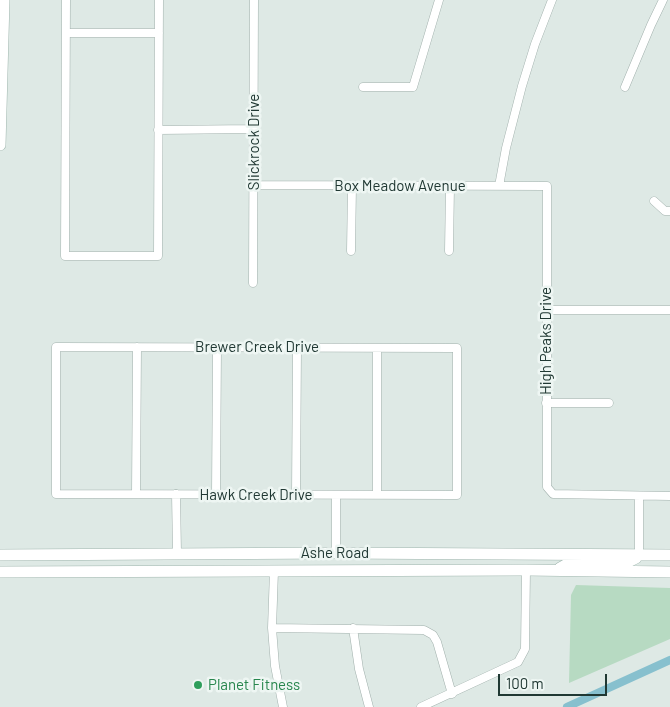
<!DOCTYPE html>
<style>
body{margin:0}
#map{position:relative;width:670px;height:707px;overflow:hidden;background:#dee9e5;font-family:Barlow,sans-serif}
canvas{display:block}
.scale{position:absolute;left:498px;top:674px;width:109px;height:22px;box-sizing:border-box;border:2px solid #203833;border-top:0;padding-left:6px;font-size:15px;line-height:18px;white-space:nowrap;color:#203833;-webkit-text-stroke:4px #eef6f3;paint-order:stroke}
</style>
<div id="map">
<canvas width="670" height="707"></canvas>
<div class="scale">100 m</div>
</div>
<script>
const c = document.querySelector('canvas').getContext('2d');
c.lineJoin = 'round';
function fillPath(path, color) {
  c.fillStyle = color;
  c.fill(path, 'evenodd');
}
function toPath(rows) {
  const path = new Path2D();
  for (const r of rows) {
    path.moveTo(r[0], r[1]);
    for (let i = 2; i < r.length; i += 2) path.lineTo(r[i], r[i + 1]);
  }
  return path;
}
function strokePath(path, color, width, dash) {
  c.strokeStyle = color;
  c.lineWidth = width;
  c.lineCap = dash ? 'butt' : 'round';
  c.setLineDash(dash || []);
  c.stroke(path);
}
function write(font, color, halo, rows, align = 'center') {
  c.font = font + ' Barlow,sans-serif';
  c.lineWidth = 5;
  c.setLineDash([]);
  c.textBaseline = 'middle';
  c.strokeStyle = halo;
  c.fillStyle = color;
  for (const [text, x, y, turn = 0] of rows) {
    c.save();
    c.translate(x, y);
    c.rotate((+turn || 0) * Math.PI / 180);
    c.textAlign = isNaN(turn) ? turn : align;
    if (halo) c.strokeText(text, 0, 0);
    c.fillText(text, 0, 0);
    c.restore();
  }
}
fillPath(toPath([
 [576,585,670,588,670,639,569,683,571,595]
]), '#b7dac2');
strokePath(toPath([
 [567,707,670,660]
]), '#87c0ce', 8);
const street = toPath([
 [66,0,65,256,158,256,159,0],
 [66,33,159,33],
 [363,87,413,87,439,0],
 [625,87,651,25,663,0],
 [158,130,254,129],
 [254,185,547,186,547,487,553,494,670,496],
 [499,186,506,148,522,86,535,44,552,0],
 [654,201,665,211,670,211],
 [351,251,352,186],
 [449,251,450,186],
 [253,283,254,0],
 [546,310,670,310],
 [56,347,457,348,457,495,56,494,56,347],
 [546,403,609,403],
 [136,494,137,347],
 [176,494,177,553],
 [216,494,217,347],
 [296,495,297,347],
 [336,495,336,553],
 [377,495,377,348],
 [639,555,639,496],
 [274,571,272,628,275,666,283,707],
 [272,628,424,630,433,635,437,642,452,694],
 [353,628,359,669,369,707],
 [421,707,518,662,525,649,526,570]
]);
const secondary = toPath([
 [0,145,4,0],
 [0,555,336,553,670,555],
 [560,568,569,563,620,563,628,562,636,558],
 [0,572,526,570,670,572]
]);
strokePath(street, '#a1b0ac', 9);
strokePath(secondary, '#9eb5ad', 12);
strokePath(street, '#fff', 8);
strokePath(secondary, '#fff', 11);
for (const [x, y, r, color] of [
 [198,685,5,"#2e9e5b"]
]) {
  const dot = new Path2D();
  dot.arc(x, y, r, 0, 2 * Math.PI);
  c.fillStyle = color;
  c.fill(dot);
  strokePath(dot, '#eef6f3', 2);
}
write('15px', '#203833', '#eef6f3', [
 ["Slickrock Drive",254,142,-90],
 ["Box Meadow Avenue",400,186],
 ["High Peaks Drive",546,341,-90],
 ["Brewer Creek Drive",257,347],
 ["Hawk Creek Drive",256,495],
 ["Ashe Road",335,553]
]);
write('15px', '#27864d', '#eef6f3', [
 ["Planet Fitness",208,685]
], 'left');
</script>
